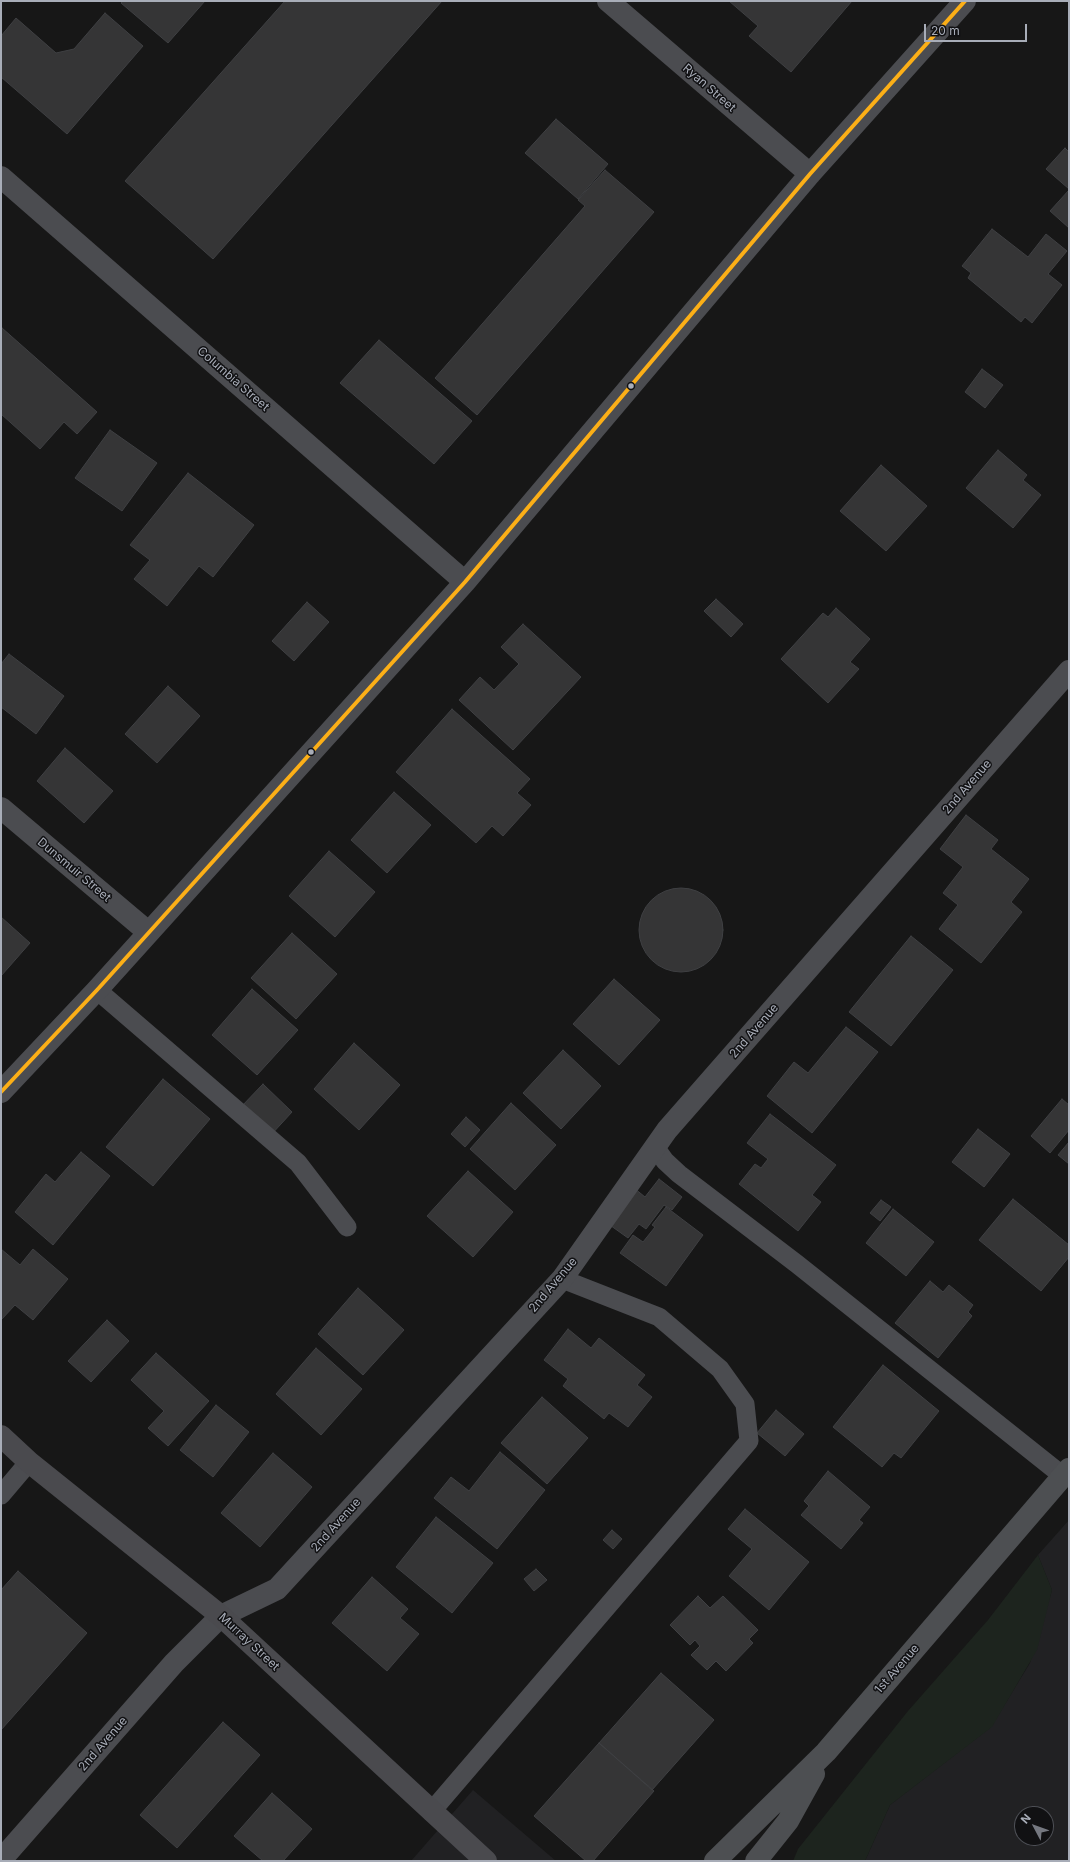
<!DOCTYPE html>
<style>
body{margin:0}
#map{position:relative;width:1070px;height:1862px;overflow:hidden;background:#171717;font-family:Inter,sans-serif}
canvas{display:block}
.frame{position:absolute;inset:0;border:2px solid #a8adb8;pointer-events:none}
.north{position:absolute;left:1014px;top:1806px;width:40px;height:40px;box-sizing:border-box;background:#111113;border:1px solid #4d4f55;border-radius:50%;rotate:311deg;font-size:11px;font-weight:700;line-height:16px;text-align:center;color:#a8adb8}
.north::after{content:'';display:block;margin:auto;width:14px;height:18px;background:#757880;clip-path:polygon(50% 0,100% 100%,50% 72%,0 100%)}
.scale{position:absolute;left:924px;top:24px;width:103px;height:18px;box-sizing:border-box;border:2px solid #a8adb8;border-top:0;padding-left:5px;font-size:12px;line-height:14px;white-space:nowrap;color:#a8adb8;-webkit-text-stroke:3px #111113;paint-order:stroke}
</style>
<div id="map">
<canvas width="1070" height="1862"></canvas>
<div class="frame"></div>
<div class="north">N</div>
<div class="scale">20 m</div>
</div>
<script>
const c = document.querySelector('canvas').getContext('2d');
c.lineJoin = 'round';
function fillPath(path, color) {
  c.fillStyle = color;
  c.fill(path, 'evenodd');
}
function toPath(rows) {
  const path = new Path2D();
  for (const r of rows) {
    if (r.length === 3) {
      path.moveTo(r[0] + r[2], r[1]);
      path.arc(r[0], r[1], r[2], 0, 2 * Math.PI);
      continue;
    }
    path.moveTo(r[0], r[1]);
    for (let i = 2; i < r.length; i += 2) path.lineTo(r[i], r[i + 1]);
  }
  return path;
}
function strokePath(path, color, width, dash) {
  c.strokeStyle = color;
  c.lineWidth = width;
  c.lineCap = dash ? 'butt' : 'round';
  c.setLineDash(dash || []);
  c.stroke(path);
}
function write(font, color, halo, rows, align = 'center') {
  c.font = font + ' Inter,sans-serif';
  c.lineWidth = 3;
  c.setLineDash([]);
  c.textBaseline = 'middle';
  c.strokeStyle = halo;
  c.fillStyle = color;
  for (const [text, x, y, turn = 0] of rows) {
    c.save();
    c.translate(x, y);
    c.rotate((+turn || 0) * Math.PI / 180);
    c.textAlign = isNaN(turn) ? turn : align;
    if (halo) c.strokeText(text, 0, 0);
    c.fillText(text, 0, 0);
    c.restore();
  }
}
fillPath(toPath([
 [1069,1520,1069,1861,865,1861,890,1805,991,1727,1030,1663,1052,1590,1038,1555],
 [1022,1814,1046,1814,1046,1838,1022,1838],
 [473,1790,556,1861,411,1861]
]), '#212123');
fillPath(toPath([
 [1038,1555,1052,1590,1037,1650,992,1727,890,1805,865,1861,793,1861,798,1849,908,1711,988,1620]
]), '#1d241e');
const building = toPath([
 [123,1,205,1,168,43,121,3,123,1],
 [285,1,442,1,213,259,125,181,285,1],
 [729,1,852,1,791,72,749,36,758,26,729,1],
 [105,13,143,46,67,134,1,77,1,36,16,18,56,53,74,49,105,13],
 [556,119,608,164,578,199,525,153,556,119],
 [1065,148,1069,152,1069,189,1046,169,1065,148],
 [605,170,654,212,477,415,435,378,585,206,578,200,605,170],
 [1069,190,1069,228,1050,211,1069,190],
 [992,229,1028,257,1046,234,1067,251,1048,274,1062,285,1032,323,1025,317,1021,322,968,278,971,273,962,266,992,229],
 [2,328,97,412,77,434,64,422,40,449,1,414,1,330,2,328],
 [379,340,472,421,434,464,340,383,379,340],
 [982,369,1003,385,985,408,965,392,982,369],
 [110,430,157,463,122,511,75,478,110,430],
 [998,450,1027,475,1023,480,1041,495,1013,528,966,488,998,450],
 [881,465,927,506,886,551,840,511,881,465],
 [188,473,254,525,213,577,199,566,167,606,134,579,150,560,130,545,188,473],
 [716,599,743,624,731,637,704,611,716,599],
 [307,602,329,622,294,661,272,641,307,602],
 [836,608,870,639,850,662,859,669,828,703,781,659,823,613,828,617,836,608],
 [523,624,581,677,513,750,459,700,480,677,494,690,519,664,501,647,523,624],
 [9,654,64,696,36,734,1,707,1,664,9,654],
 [168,686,200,716,157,763,125,734,168,686],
 [452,709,530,779,517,793,531,805,503,836,492,826,476,843,396,772,452,709],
 [65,748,113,791,84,823,37,781,65,748],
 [394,792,431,825,387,873,351,840,394,792],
 [966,815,998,840,991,849,1029,879,1011,902,1022,912,981,963,939,929,958,905,943,893,963,867,940,849,966,815],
 [329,851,375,892,335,937,289,896,329,851],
 [681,930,42],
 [1,917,30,943,1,976,1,917],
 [292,933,337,974,296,1019,251,978,292,933],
 [911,936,953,970,891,1046,849,1012,911,936],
 [614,979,660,1020,619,1065,573,1024,614,979],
 [252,989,298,1030,257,1075,212,1035,252,989],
 [846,1027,878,1052,812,1133,767,1096,794,1062,808,1073,846,1027],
 [354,1043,400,1085,359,1130,314,1089,354,1043],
 [563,1050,601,1086,561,1129,523,1093,563,1050],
 [163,1079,210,1119,153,1186,106,1147,163,1079],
 [263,1084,292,1112,270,1136,241,1107,263,1084],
 [1062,1099,1069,1105,1069,1130,1050,1153,1031,1136,1062,1099],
 [511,1103,556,1145,515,1190,470,1149,511,1103],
 [770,1114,836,1165,812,1195,821,1202,798,1231,739,1184,755,1164,761,1168,768,1159,747,1143,770,1114],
 [466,1117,480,1130,465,1147,451,1134,466,1117],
 [978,1129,1010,1154,984,1187,952,1162,978,1129],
 [1069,1142,1069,1164,1058,1155,1069,1142],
 [81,1152,110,1176,53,1245,15,1212,46,1174,55,1182,81,1152],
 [468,1171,513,1212,473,1257,427,1216,468,1171],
 [659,1179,682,1197,672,1210,664,1205,646,1229,639,1224,628,1238,607,1223,634,1188,645,1197,659,1179],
 [1013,1199,1069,1245,1069,1257,1041,1291,979,1240,1013,1199],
 [881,1200,891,1207,880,1221,870,1213,881,1200],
 [666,1207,703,1235,666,1286,620,1253,633,1235,643,1242,655,1227,652,1225,666,1207],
 [893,1209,934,1242,906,1276,866,1243,893,1209],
 [1,1249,20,1265,33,1249,68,1279,33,1320,15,1305,1,1320,1,1249],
 [930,1281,943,1292,949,1285,973,1305,968,1312,972,1316,938,1358,895,1323,930,1281],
 [358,1288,404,1330,363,1375,318,1334,358,1288],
 [107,1320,129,1341,91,1382,68,1361,107,1320],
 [568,1329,591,1348,599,1338,645,1375,637,1385,652,1397,628,1427,609,1413,604,1419,563,1386,568,1379,544,1360,568,1329],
 [316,1348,362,1389,321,1435,276,1394,316,1348],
 [156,1353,209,1401,168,1446,148,1428,164,1411,131,1380,156,1353],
 [883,1365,939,1411,901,1458,894,1453,882,1467,833,1427,883,1365],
 [542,1397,588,1438,547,1484,501,1443,542,1397],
 [216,1405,249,1432,213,1477,180,1450,216,1405],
 [776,1410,804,1434,785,1456,757,1433,776,1410],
 [500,1452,545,1490,497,1549,434,1498,451,1477,469,1491,500,1452],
 [273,1453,312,1487,260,1547,221,1513,273,1453],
 [828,1471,870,1507,859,1520,863,1523,841,1549,801,1515,809,1506,804,1501,828,1471],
 [745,1509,809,1562,769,1610,729,1576,752,1549,728,1529,745,1509],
 [436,1517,493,1563,452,1613,396,1567,436,1517],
 [612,1530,622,1539,613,1549,603,1540,612,1530],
 [536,1569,547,1580,534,1591,524,1579,536,1569],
 [18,1571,87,1633,1,1730,1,1590,18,1571],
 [372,1577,408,1609,400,1618,419,1634,387,1671,332,1623,372,1577],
 [698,1596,710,1608,723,1596,758,1630,749,1639,753,1643,726,1671,716,1661,707,1670,691,1655,700,1646,695,1640,690,1645,670,1625,698,1596],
 [661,1673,714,1720,652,1790,599,1743,661,1673],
 [223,1722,260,1755,177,1848,140,1815,223,1722],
 [599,1743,654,1791,593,1861,586,1861,534,1816,599,1743],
 [272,1793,312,1829,283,1861,263,1861,234,1836,272,1793]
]);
fillPath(building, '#353536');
strokePath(building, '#3f4043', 1);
strokePath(toPath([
 [97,990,298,1163,347,1227],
 [663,1136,655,1147,665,1161,679,1174,797,1264,1063,1476],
 [1,1495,29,1462],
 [431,1812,749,1441,745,1404,720,1369,659,1317,562,1279]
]), '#4b4c50', 19);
strokePath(toPath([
 [608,1,810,174],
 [1,177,465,582],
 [1,808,148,932],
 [1,1092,97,990,465,582,810,174,965,1],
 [1,1860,174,1663,221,1616,277,1589,562,1279,667,1130,1069,671]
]), '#4b4c50', 22);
strokePath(toPath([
 [1,1436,29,1462,221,1616,486,1861]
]), '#4a4a4e', 22);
strokePath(toPath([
 [715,1861,826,1752,1069,1469],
 [756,1861,788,1821,814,1774]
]), '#4d4f52', 22);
strokePath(toPath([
 [1,1092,97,990,465,582,810,174,965,1]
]), '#fcaf17', 4);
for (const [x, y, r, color] of [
 [631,386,3.5,"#a8adb8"],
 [311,752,3.5,"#a8adb8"]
]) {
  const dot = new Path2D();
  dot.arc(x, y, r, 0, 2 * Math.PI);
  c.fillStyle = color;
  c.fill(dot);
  strokePath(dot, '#111113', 1.5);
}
write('12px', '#a8adb8', '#111113', [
 ["Ryan Street",709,88,41],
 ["Columbia Street",233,379,41],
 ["2nd Avenue",967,787,-49],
 ["Dunsmuir Street",74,870,40],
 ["2nd Avenue",754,1031,-49],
 ["2nd Avenue",553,1285,-50],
 ["2nd Avenue",336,1525,-48],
 ["Murray Street",249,1642,43],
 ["1st Avenue",897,1669,-49],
 ["2nd Avenue",103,1744,-49]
]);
</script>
